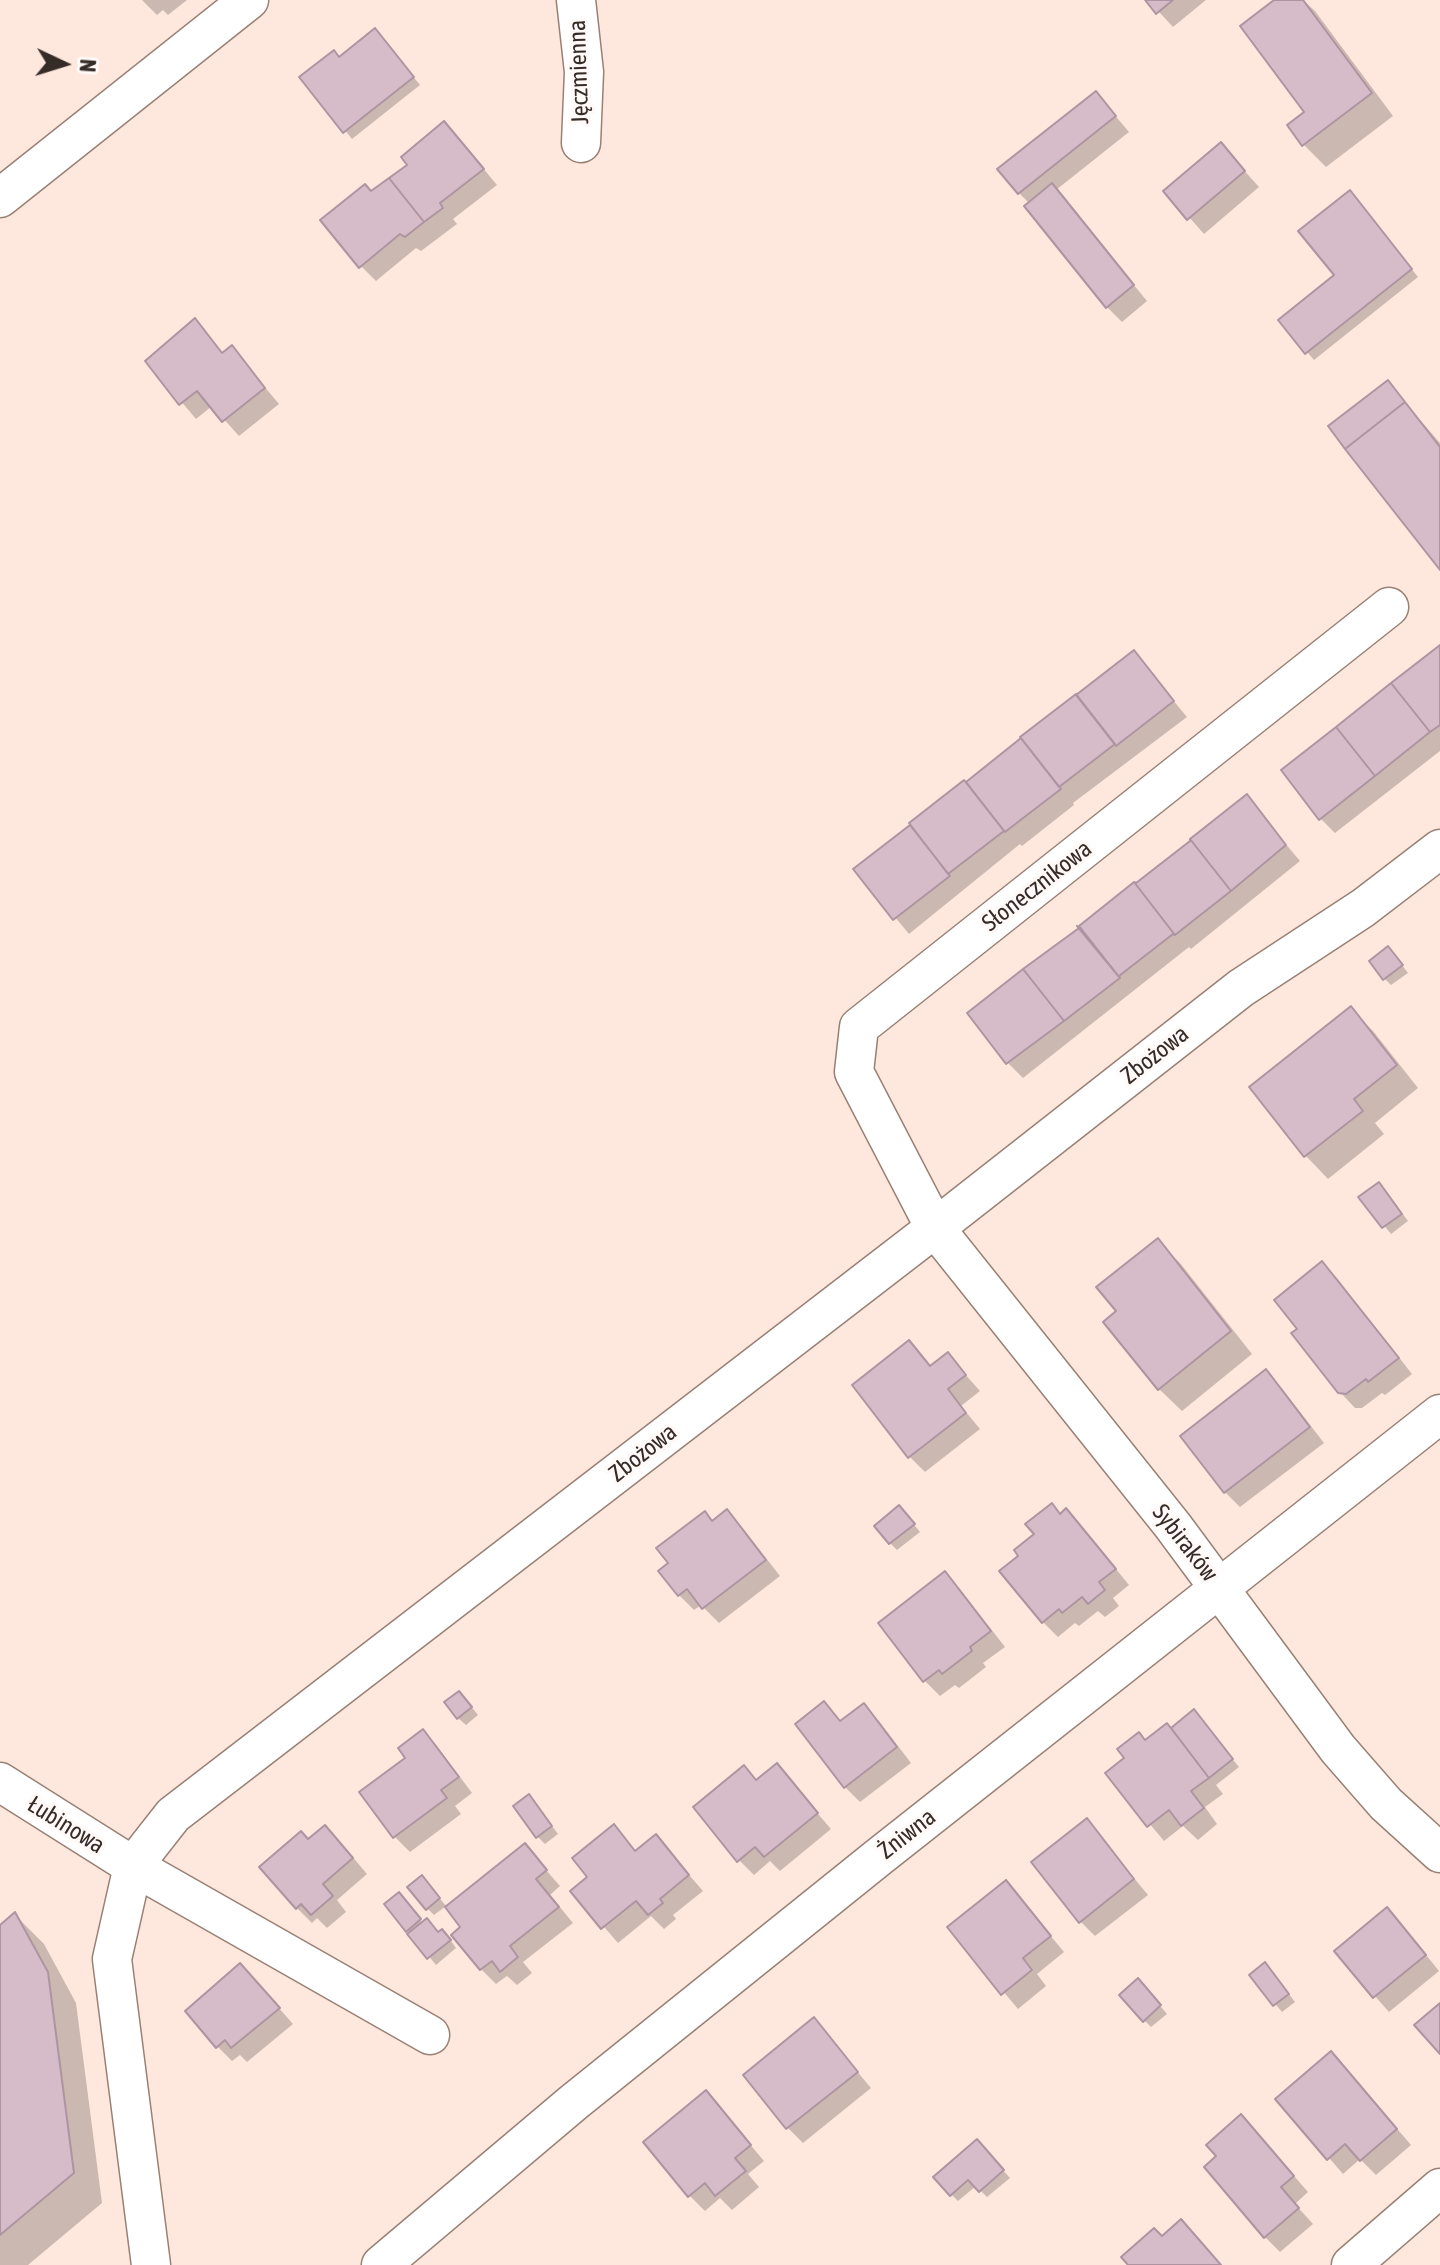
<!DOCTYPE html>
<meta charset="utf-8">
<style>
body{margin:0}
#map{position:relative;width:1440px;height:2265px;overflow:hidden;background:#fee8de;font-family:"Asap Condensed",sans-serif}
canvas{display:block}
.north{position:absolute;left:24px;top:24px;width:80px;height:80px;-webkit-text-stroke:6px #fff9f7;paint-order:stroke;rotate:94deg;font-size:22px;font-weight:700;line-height:32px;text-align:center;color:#362c27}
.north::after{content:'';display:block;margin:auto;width:28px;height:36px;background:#362c27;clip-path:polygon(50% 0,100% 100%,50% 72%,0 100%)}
</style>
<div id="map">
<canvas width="1440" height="2265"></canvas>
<div class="north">N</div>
</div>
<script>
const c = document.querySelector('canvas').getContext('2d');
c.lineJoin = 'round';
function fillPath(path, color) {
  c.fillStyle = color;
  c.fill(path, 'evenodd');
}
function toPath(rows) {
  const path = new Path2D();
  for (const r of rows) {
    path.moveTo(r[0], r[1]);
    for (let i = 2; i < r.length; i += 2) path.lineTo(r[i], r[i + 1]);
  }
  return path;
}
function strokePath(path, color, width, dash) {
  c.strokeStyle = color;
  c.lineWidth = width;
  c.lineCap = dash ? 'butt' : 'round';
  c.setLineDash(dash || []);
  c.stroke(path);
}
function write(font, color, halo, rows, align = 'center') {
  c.font = font + ' "Asap Condensed",sans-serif';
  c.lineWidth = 7;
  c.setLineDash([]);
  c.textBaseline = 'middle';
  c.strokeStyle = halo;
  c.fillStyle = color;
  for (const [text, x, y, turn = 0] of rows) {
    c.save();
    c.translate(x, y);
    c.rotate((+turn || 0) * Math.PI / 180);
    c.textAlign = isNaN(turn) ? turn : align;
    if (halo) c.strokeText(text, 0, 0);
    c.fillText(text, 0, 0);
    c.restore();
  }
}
fillPath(toPath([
 [142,0,187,0,168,15,163,10,157,15],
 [1148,0,1206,0,1173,27],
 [1278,0,1303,0,1315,11,1393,116,1326,167,1304,145,1307,112],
 [382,38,420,85,352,139,302,77],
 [1096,93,1129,132,1056,190,1147,301,1122,322,1107,307,1030,204,1019,193],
 [459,139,497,185,453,219,457,224,421,251,416,248,376,281,361,266,371,193,410,165],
 [1221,145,1259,187,1204,234,1166,191],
 [1357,200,1418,277,1314,360,1280,320,1337,275],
 [195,321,224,354,232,348,279,404,239,436,212,406,196,419,148,362],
 [1387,382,1440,443,1440,567],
 [1440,647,1440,751,1335,833,1320,818],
 [1134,653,1187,717,1073,803,1074,805,1022,846,1020,844,909,934,856,870],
 [1246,797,1300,861,1191,949,1189,947,1023,1078,1008,1063,1080,930],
 [1395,956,1408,973,1391,985,1384,978],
 [1351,1009,1373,1031,1418,1088,1375,1123,1384,1134,1328,1179,1306,1156,1252,1087],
 [1386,1191,1408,1221,1391,1234,1361,1197],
 [1157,1241,1180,1263,1252,1354,1182,1411,1159,1389,1119,1312],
 [1321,1263,1337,1278,1412,1374,1385,1395,1382,1393,1362,1408,1355,1408,1340,1392,1300,1329],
 [909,1342,932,1367,948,1355,980,1391,961,1406,980,1429,925,1472,910,1457,855,1385],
 [1266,1372,1281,1387,1324,1443,1240,1507,1225,1492],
 [1051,1505,1061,1515,1066,1511,1081,1526,1129,1585,1113,1598,1119,1606,1105,1617,1098,1611,1079,1626,1075,1623,1058,1637,1043,1622,1020,1556,1036,1534],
 [727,1512,742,1527,780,1576,719,1623,701,1605,694,1610,679,1595,671,1564,704,1513,713,1522],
 [906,1515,920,1532,897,1550,890,1543],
 [945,1574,960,1589,1005,1647,983,1663,986,1667,959,1688,955,1685,940,1696,925,1681,881,1623],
 [466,1700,478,1715,466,1725,458,1718],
 [824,1704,842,1723,864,1706,879,1721,911,1763,860,1802,845,1787],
 [1194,1712,1239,1767,1216,1785,1223,1794,1205,1807,1217,1824,1198,1840,1183,1826,1164,1841,1108,1774],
 [422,1731,437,1746,472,1793,455,1806,461,1814,410,1852,395,1837,361,1793,408,1758],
 [777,1766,831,1829,780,1871,770,1861,754,1875,739,1860,757,1781],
 [536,1804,558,1834,545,1844,538,1837],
 [1087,1821,1148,1895,1095,1936,1080,1921],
 [614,1827,637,1852,656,1837,703,1891,673,1915,676,1919,664,1929,651,1916,618,1943,573,1891,590,1877],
 [308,1841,340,1842,367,1874,337,1900,346,1912,327,1928,317,1918,312,1923,297,1908],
 [525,1846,560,1886,550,1895,573,1923,523,1962,532,1973,517,1985,507,1976,496,1984,481,1969,463,1927],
 [1006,1882,1064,1952,1037,1974,1046,1986,1018,2009,949,1927],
 [429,1885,446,1906,434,1915,427,1908],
 [406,1902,423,1924,449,1938,456,1948,436,1965,408,1930],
 [15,1915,44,1944,76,2003,102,2203,28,2265,0,2265,0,1928],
 [1402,1925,1439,1971,1389,2012,1336,1952],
 [1272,1972,1295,2002,1282,2012,1252,1976],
 [255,1981,293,2024,247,2062,240,2055,232,2061,217,2046],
 [1145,1988,1167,2014,1151,2027,1144,2020],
 [814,2020,871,2088,803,2143,788,2128],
 [1346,2069,1411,2145,1376,2175,1360,2159,1343,2174,1278,2099],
 [706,2092,764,2161,748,2174,759,2187,732,2210,720,2198,705,2211,690,2196],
 [1256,2132,1308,2192,1295,2204,1313,2224,1280,2252,1265,2237],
 [984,2149,1010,2178,987,2197,976,2186,958,2201,951,2194]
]), '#0003');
const building = toPath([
 [1145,0,1173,0,1156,14,1145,0],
 [1274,0,1303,0,1372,93,1302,146,1287,125,1304,112,1240,26,1274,0],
 [375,28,414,77,343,133,299,77,334,50,339,57,375,28],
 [1096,91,1116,116,1018,194,997,169,1096,91],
 [444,121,484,169,440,203,443,208,424,222,389,178,407,165,401,157,444,121],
 [1221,142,1245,171,1187,220,1163,191,1221,142],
 [389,178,424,222,405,237,400,234,359,268,320,220,365,184,371,191,389,178],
 [1052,183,1134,285,1106,308,1024,206,1052,183],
 [1350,190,1412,269,1305,354,1278,320,1334,275,1298,231,1350,190],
 [195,318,222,353,232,345,265,388,222,422,197,391,179,405,145,361,195,318],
 [1388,380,1405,402,1345,449,1328,426,1388,380],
 [1405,402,1440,447,1440,570,1345,449,1405,402],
 [1440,645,1440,725,1430,732,1391,683,1440,645],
 [1134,650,1174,701,1116,746,1076,695,1134,650],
 [1391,683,1430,732,1375,776,1336,727,1391,683],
 [1076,694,1115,744,1059,787,1020,737,1076,694],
 [1336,727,1375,776,1319,820,1281,770,1336,727],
 [1021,738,1061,789,1005,832,966,782,1021,738],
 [964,780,1004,831,948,874,909,823,964,780],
 [1247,794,1286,845,1231,891,1190,839,1247,794],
 [910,825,950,876,893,920,853,869,910,825],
 [1190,839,1231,891,1175,935,1134,882,1136,883,1190,841,1190,839],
 [1134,882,1175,935,1173,934,1119,976,1120,978,1079,926,1134,882],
 [1077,926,1120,978,1064,1021,1023,969,1079,928,1077,926],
 [1388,946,1403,965,1383,980,1369,961,1388,946],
 [1023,969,1064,1021,1006,1064,967,1013,1023,969],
 [1351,1006,1397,1065,1354,1099,1363,1111,1304,1157,1249,1087,1351,1006],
 [1379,1182,1402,1214,1382,1228,1358,1197,1379,1182],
 [1158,1238,1231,1331,1158,1390,1103,1322,1116,1311,1096,1287,1158,1238],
 [1322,1261,1399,1358,1368,1382,1366,1379,1346,1394,1338,1393,1291,1333,1297,1329,1274,1300,1322,1261],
 [909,1340,930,1366,948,1352,966,1375,948,1389,966,1413,908,1458,852,1385,909,1340],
 [1266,1369,1310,1427,1224,1493,1180,1436,1266,1369],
 [1052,1503,1060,1514,1066,1508,1116,1569,1099,1582,1105,1590,1088,1604,1082,1597,1062,1613,1059,1609,1042,1623,999,1571,1018,1556,1014,1550,1034,1534,1025,1524,1052,1503],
 [899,1505,915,1524,889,1544,874,1526,899,1505],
 [727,1509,766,1560,702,1609,687,1589,678,1596,658,1571,668,1563,656,1548,705,1511,712,1521,727,1509],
 [945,1571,991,1631,970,1647,972,1651,942,1674,939,1670,923,1682,878,1623,945,1571],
 [459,1691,472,1707,457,1719,444,1702,459,1691],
 [824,1701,840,1721,864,1703,897,1747,844,1788,795,1724,824,1701],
 [1194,1709,1233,1759,1209,1778,1171,1728,1194,1709],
 [1167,1723,1209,1778,1191,1791,1204,1808,1181,1826,1169,1810,1147,1827,1105,1773,1124,1758,1117,1749,1139,1732,1145,1740,1167,1723],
 [423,1729,459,1777,441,1790,447,1798,393,1838,359,1792,405,1758,398,1748,423,1729],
 [777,1763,818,1813,764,1857,755,1847,737,1862,693,1807,744,1765,756,1780,777,1763],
 [529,1794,552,1826,536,1838,513,1806,529,1794],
 [1087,1818,1134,1879,1079,1923,1031,1862,1087,1818],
 [614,1824,635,1851,656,1834,689,1875,660,1899,663,1903,648,1915,636,1901,601,1929,570,1891,587,1877,572,1858,614,1824],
 [325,1825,353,1858,323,1884,333,1896,311,1915,301,1904,296,1909,259,1867,301,1831,308,1839,325,1825],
 [525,1843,547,1870,536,1879,559,1907,510,1946,518,1957,500,1972,492,1961,480,1970,451,1935,460,1927,445,1907,525,1843],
 [422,1875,440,1898,426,1910,407,1887,422,1875],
 [1006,1880,1051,1936,1023,1958,1032,1970,1001,1995,947,1927,1006,1880],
 [399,1892,421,1919,406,1932,384,1904,399,1892],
 [1387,1907,1426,1955,1373,1998,1334,1951,1387,1907],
 [15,1912,48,1972,74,2173,0,2235,0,1925,15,1912],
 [427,1918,438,1932,442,1929,451,1940,427,1959,407,1934,427,1918],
 [1265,1962,1289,1994,1273,2006,1249,1975,1265,1962],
 [240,1963,280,2008,231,2048,225,2040,216,2048,185,2011,240,1963],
 [1138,1978,1161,2005,1143,2022,1119,1995,1138,1978],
 [1440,2003,1440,2054,1414,2025,1440,2003],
 [814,2017,858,2072,786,2129,743,2075,814,2017],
 [1331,2051,1397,2129,1360,2161,1345,2144,1327,2160,1275,2099,1331,2051],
 [706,2090,751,2145,735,2158,746,2171,715,2196,705,2183,688,2197,643,2142,706,2090],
 [1241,2114,1294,2176,1281,2187,1299,2208,1264,2238,1204,2167,1216,2156,1206,2145,1241,2114],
 [977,2139,1004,2170,979,2192,968,2180,950,2196,933,2177,977,2139],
 [1181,2219,1221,2265,1128,2265,1121,2257,1154,2228,1162,2236,1181,2219]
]);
fillPath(building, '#d6bbc8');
strokePath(building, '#ae94a0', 2);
const street = toPath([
 [576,0,584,72,581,143],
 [0,198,249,0],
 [1389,607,859,1027,854,1072,935,1228,1173,1526,1338,1749,1386,1804,1440,1853],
 [0,1782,133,1866,112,1959,151,2265],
 [430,2035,133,1866,173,1815,935,1228,1241,988,1363,908,1440,849],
 [381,2265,574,2102,880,1856,1440,1414],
 [1351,2265,1440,2188]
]);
strokePath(street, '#998075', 41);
strokePath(street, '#fff', 38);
write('24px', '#362c27', '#fff9f7', [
 ["Jęczmienna",579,72,-92],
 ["Słonecznikowa",1037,886,-38],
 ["Zbożowa",1155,1055,-38],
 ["Zbożowa",643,1453,-38],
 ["Sybiraków",1185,1543,52],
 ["Łubinowa",66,1825,32],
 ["Żniwna",907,1834,-38]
]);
</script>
